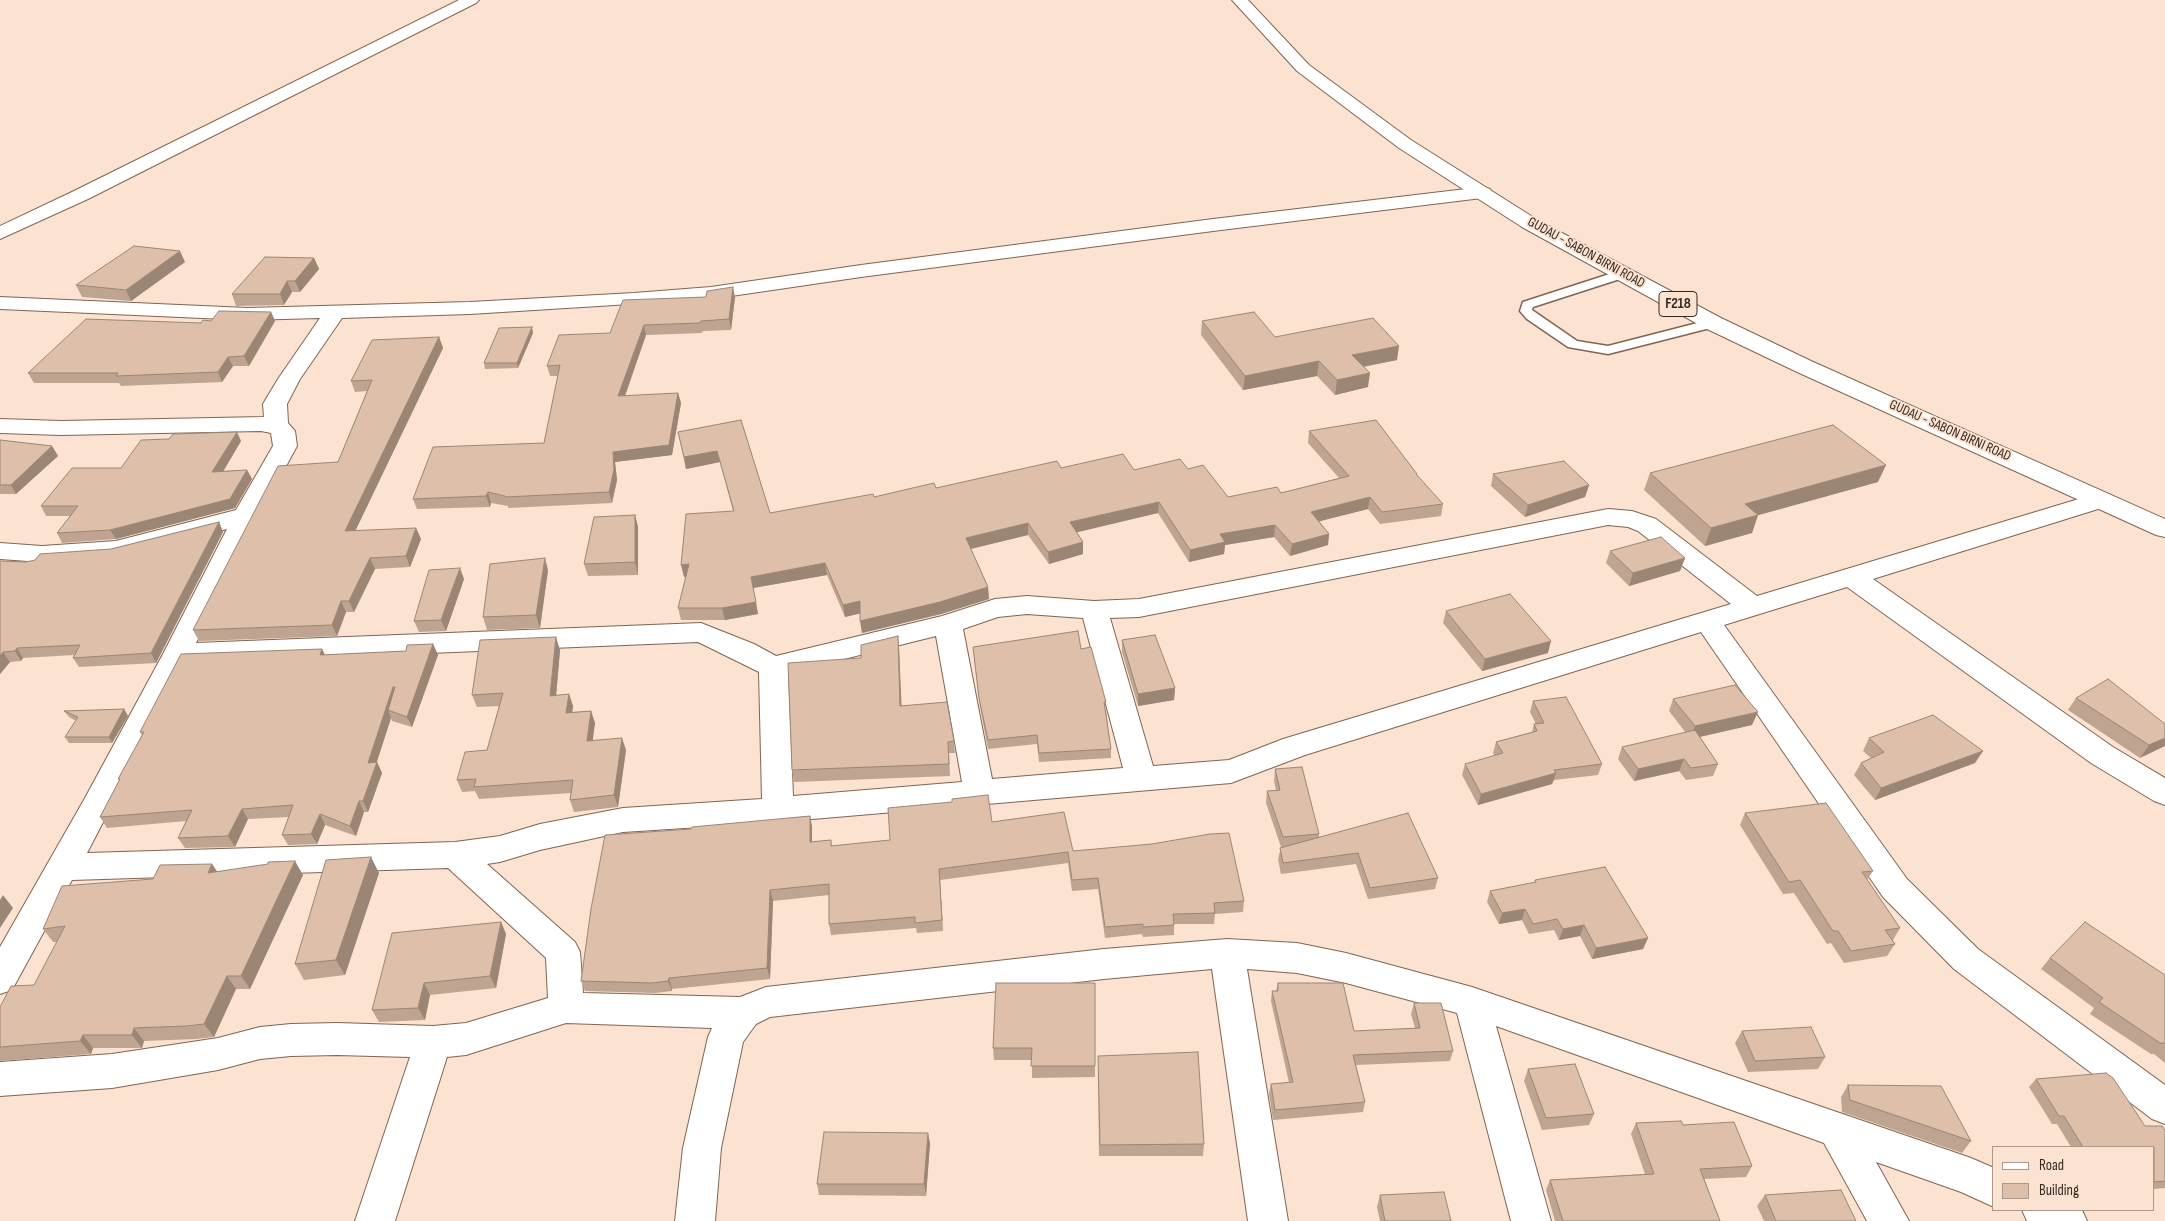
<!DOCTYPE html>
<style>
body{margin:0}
#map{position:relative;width:2165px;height:1221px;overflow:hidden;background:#fce2d0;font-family:"Sofia Sans Condensed",sans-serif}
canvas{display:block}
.legend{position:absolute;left:1992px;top:1146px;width:162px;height:65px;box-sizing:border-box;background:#fce2d0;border:1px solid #ac988a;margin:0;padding:6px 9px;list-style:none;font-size:15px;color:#342820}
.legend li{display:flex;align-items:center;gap:10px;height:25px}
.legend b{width:25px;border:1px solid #ac988a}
</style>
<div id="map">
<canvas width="2165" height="1221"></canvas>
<ul class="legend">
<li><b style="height:6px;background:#fff"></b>Road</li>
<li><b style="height:14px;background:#debfa9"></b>Building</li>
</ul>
</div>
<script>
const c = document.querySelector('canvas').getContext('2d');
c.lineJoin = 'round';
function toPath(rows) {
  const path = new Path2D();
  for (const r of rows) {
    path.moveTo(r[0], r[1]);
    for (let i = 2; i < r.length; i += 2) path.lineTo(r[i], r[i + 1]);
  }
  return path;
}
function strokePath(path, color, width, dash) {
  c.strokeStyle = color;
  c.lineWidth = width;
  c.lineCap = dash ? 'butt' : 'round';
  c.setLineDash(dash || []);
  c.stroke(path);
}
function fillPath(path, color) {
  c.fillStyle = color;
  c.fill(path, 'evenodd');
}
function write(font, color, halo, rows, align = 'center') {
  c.font = font + ' "Sofia Sans Condensed",sans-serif';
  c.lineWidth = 4;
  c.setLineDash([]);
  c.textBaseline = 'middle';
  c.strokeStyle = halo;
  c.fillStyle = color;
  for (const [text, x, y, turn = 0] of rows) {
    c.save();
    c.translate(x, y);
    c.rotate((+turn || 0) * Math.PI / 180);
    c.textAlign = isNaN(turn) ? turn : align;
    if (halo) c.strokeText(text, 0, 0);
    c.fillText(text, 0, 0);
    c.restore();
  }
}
const lane = toPath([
 [1622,270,1626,271,1628,274,1626,277,1533,307,1532,310,1577,341,1608,346,1713,319,1719,323,1718,326,1608,354,1568,347,1527,319,1520,311,1523,302,1622,270]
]);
const street = toPath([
 [1483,187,1490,189,1492,193,1490,197,1213,231,861,277,711,299,470,314,342,318,300,379,287,404,288,423,295,431,297,446,259,516,196,643,701,623,754,644,776,656,942,616,995,599,1027,596,1094,601,1139,599,1608,509,1632,511,1656,519,1757,596,2102,492,2111,495,2115,500,2111,505,1873,579,2113,747,2165,778,2165,805,2154,801,2091,763,1847,587,1724,625,1907,879,1978,949,2165,1085,2165,1124,2152,1119,1954,969,1883,897,1701,632,1305,755,1231,783,778,822,623,832,540,850,500,862,487,864,575,942,580,952,583,993,740,997,766,987,1104,949,1227,939,1297,943,1346,953,1472,987,1971,1158,1994,1168,1994,1207,1961,1192,1876,1162,1909,1221,1867,1221,1824,1143,1496,1026,1551,1221,1511,1221,1457,1013,1346,983,1297,973,1247,969,1288,1221,1248,1221,1212,969,1104,979,770,1017,756,1024,743,1042,721,1148,715,1221,675,1221,683,1148,708,1037,712,1028,566,1023,466,1055,447,1057,395,1221,355,1221,410,1057,337,1055,291,1056,260,1059,218,1070,112,1088,0,1096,0,1062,112,1054,218,1038,260,1027,291,1024,337,1023,433,1026,466,1023,548,998,546,958,448,868,72,880,12,990,0,994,0,947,85,798,163,654,227,529,116,557,42,562,0,559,0,543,42,546,116,541,236,510,273,446,271,433,261,431,61,435,0,433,0,419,61,421,264,417,263,404,278,379,320,318,247,320,0,309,0,297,247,308,470,302,634,293,711,287,861,265,1213,219,1483,187],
 [1608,525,1628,527,1638,531,1731,604,1283,739,1229,760,1153,766,1110,618,1139,617,1608,525],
 [1027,614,1083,618,1123,768,992,779,963,629,998,617,1027,614],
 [936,636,962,782,793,796,788,673,936,636],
 [698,642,759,672,762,799,623,808,540,824,500,836,455,842,87,853,186,663,698,642],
 [2022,1210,2082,1210,2087,1221,2027,1221,2022,1210]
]);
const secondary = toPath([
 [459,0,479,0,476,3,88,199,0,239,0,226,74,191,459,0]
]);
const primary = toPath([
 [1232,0,1248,0,1309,65,1411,140,1536,219,1721,318,1811,361,2165,519,2165,537,2156,535,1795,371,1705,328,1522,227,1399,148,1297,71,1232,0]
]);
strokePath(lane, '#816552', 3);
strokePath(street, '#816552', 2);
strokePath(secondary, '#816552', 2);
strokePath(primary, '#816552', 2);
fillPath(lane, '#fff');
fillPath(street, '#fff');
fillPath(secondary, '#fff');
fillPath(primary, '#fff');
fillPath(toPath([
 [314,258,319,269,300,292,292,292,284,305,236,306,232,294],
 [185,262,131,301,82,297,76,285],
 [735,297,731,330,703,331,702,333,646,335,625,396,678,393,681,403,672,455,615,462,617,480,612,503,508,508,508,506,491,503,490,507,417,509,413,499,544,443,558,376,550,376,547,366,610,333],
 [271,312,275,321,249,366,233,366,222,382,121,386,119,383,34,383,28,373,201,323,211,321],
 [1202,321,1275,337,1397,360,1364,367,1368,387,1335,395,1317,376,1243,390,1201,335],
 [533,333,518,368,485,369,484,363],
 [439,337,443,348,355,531,416,528,421,539,410,567,375,569,354,612,346,612,337,636,199,641,193,630,338,462,367,391,355,392,351,381],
 [741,420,770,513,936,488,1061,468,1134,470,1188,469,1228,497,1281,493,1339,478,1308,443,1309,431,1417,476,1443,504,1441,516,1380,524,1368,509,1319,521,1329,534,1328,545,1290,556,1274,537,1225,545,1224,554,1189,562,1158,513,1076,532,1083,554,1049,564,1028,535,971,549,988,587,989,599,941,614,862,633,860,613,845,617,827,575,753,588,758,614,725,620,681,620,678,608,686,577,684,577,733,511,720,462,686,469,678,432],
 [0,440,52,446,58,456,16,494,0,494],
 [241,441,223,471,247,470,252,479,235,508,116,539,62,543,57,533,70,516,46,516,41,506,121,468],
 [1650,473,1878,482,1758,515,1752,533,1705,546,1644,490],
 [1493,474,1589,485,1585,497,1525,517,1491,486],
 [635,515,638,527,638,575,588,576,584,564],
 [219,522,223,532,156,663,79,667,73,658,74,655,23,658,21,661,10,662,0,674,0,561,26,562,111,549],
 [1610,551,1685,558,1680,571,1629,586,1606,563],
 [548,570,540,628,487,630,483,617],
 [464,579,446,631,419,632,414,621],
 [1446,611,1548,653,1482,671,1443,623],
 [1122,640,1175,688,1174,700,1138,706,1122,652],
 [433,644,438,655,412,727,392,721,391,718,377,762,382,773,368,812,364,812,356,836,325,825,317,844,288,845,282,835,289,817,248,819,235,847,185,848,178,838,186,821,107,828,100,817,119,781,118,779,142,735,140,732,322,649,325,655,406,651],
 [899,647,901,706,954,741,955,753,949,753,950,776,794,782,792,770,861,658],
 [973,647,1081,649,1106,711,1111,749,1111,758,1039,762,1037,744,988,749,980,707],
 [560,650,556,696,569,694,573,706,572,712,591,711,595,723,592,741,626,750,618,807,574,812,570,800,571,793,479,799,475,791,462,792,457,780,487,750,499,706,477,707,472,695],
 [2076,698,2165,724,2140,758,2068,710],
 [1673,699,1752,725,1700,737,1718,764,1713,776,1686,780,1679,771,1634,781,1618,759,1622,747,1686,733,1669,711],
 [1533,701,1602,764,1598,775,1554,780,1552,784,1478,805,1462,775,1465,764,1495,756,1493,753,1496,742,1532,732,1534,724,1536,724,1530,712],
 [124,709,128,716,112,743,69,743,65,737,76,721,69,717,64,711],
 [1869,738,1975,763,1875,800,1854,775,1861,763,1871,758,1863,751],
 [1275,769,1319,834,1319,837,1438,878,1435,889,1368,899,1356,864,1281,874,1278,859,1281,847,1266,803,1267,791,1276,790,1274,781],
 [1745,813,1873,871,1867,880,1900,928,1893,940,1892,940,1895,944,1887,956,1844,963,1831,943,1827,944,1794,893,1783,894,1740,825],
 [810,816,812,827,812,842,831,840,832,846,890,840,992,822,1073,851,1244,901,1243,912,1215,914,1214,924,1174,924,1174,935,1143,937,1142,934,1105,938,1098,889,1072,891,1068,863,940,880,943,931,917,933,916,928,831,935,829,924,829,895,773,901,770,979,672,989,672,991,655,993,585,991,581,981,691,829],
 [212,864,217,871,303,875,250,989,236,989,214,1037,196,1039,144,1041,142,1048,93,1048,91,1054,0,1061,0,1007,34,985,57,942,53,942,43,929,153,879],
 [379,873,345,975,304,980,295,964],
 [1535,880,1648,938,1643,949,1592,959,1580,936,1559,940,1554,930,1529,934,1522,920,1499,924,1487,902,1490,891,1534,883],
 [501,922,506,934,496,988,430,995,425,1020,379,1022,372,1010],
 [2050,958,2165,975,2165,1063,2154,1054,2151,1054,2090,1014,2094,1008,2041,969],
 [1095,983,1095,1077,1032,1078,1032,1060,994,1060,993,1048],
 [1278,983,1354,1031,1415,1028,1411,1014,1414,1003,1453,1051,1450,1061,1356,1065,1365,1102,1363,1112,1273,1120,1269,1094,1271,1084,1289,1083,1271,1001,1272,991,1276,991],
 [1742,1031,1825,1057,1818,1069,1748,1072,1735,1043],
 [1098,1068,1204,1144,1203,1156,1099,1156],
 [1528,1069,1594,1114,1589,1125,1542,1130,1524,1081],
 [2036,1079,2145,1126,2165,1130,2165,1188,2154,1189,2154,1147,2071,1147,2057,1124,2052,1124,2029,1087],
 [1848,1085,1971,1141,1962,1153,1842,1112,1841,1097],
 [1636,1123,1683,1125,1752,1166,1746,1177,1704,1179,1720,1221,1555,1221,1546,1190,1550,1180,1645,1174,1631,1134],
 [928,1133,930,1144,926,1196,819,1195,817,1184],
 [1380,1195,1451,1221,1380,1221,1377,1207],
 [1765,1195,1856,1221,1764,1221,1757,1206]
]), '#bfa491');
fillPath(toPath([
 [180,251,185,262,131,301,126,290],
 [314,258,319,269,300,292,295,281],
 [287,281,292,292,284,305,280,294],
 [733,287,735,297,731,330,729,319],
 [271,312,275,321,249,366,244,356],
 [644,325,646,335,621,407,618,396],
 [532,327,533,333,518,368,517,363],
 [439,337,443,348,350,542,345,531],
 [1399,346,1397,360,1350,369,1352,355],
 [228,357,233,366,222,382,218,372],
 [1319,361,1317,376,1243,390,1245,376],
 [1370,373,1368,387,1335,395,1337,380],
 [678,393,681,403,672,455,615,462,617,480,612,503,609,492,613,452],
 [237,432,241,441,217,482,212,472],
 [52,446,58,456,16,494,11,485],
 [717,451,720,462,686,469,684,457],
 [1886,465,1878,482,1748,518,1758,515,1752,533,1705,546,1711,528,1745,504],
 [247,470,252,479,235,508,116,539,110,530],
 [1589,485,1585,497,1525,517,1528,505],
 [488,492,491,503,490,507,486,496],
 [1370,497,1368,509,1309,524,1311,512],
 [1159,502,1158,513,1070,534,1070,522],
 [635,515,638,527,638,575,635,562],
 [219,522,223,532,156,663,151,653],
 [1028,523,1028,535,966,550,966,538],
 [1275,525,1274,537,1225,545,1224,554,1189,562,1190,550,1220,534],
 [416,528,421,539,410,567,406,556],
 [1329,534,1328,545,1290,556,1292,544],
 [1083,542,1083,554,1049,564,1048,552],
 [370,558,375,569,354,612,349,601],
 [545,558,548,570,540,628,536,615],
 [1685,558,1680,571,1629,586,1633,573],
 [825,563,827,575,753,588,751,577],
 [689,564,692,576,684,577,681,565],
 [460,568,464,579,446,631,441,620],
 [988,587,989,599,941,614,862,633,860,621],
 [341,601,346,612,337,636,332,625],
 [860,601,862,613,845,617,843,605],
 [756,602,758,614,725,620,722,608],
 [898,636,899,647,902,717,900,706],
 [556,637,560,650,555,708,550,696],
 [1551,641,1548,653,1482,671,1485,659],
 [433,644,438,655,412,727,407,717],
 [17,648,23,658,21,661,15,651],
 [322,649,327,659,320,655],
 [3,652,10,662,0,674,0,656],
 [393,687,397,698,388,710,391,718,373,773,377,762,382,773,368,812,363,801,368,763],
 [1175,688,1174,700,1138,706,1138,694],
 [569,694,573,706,571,725,566,713],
 [124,709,128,716,112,743,109,737],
 [591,711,595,723,591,754,587,741],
 [1758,712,1752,725,1690,739,1695,726],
 [622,738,626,750,618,807,614,795],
 [2165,738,2165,746,2140,758,2149,745],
 [1983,751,1975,763,1875,800,1881,788],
 [1684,759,1679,771,1634,781,1638,769],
 [1556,773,1552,784,1478,805,1481,794],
 [359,801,364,812,356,836,350,826],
 [242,809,248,819,235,847,228,836],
 [320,814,325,825,317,844,311,834],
 [810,816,812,827,812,852,810,842],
 [371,857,379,873,345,975,336,960],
 [295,861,303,875,250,989,241,976],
 [212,864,220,877,208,873],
 [939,869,940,880,943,931,942,920],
 [770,890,773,901,770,979,767,968],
 [3,895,13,908,0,928,0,900],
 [1525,909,1522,920,1499,924,1502,913],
 [501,922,506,934,496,988,490,976],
 [1584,925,1580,936,1559,940,1563,929],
 [1648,938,1643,949,1592,959,1596,948],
 [227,976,236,989,214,1037,204,1024],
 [669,978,672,989,672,991,668,981],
 [424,983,430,995,425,1020,418,1008],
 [134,1028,144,1041,142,1048,132,1035],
 [83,1035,93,1048,91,1054,80,1041],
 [928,1133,930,1144,926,1196,924,1184]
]), '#9b8676');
const building = toPath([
 [134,246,180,251,126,290,76,285,134,246],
 [265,257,314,258,295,281,287,281,280,294,232,294,265,257],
 [733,287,729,319,701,321,700,323,644,325,618,396,678,393,669,445,613,452,614,470,609,492,505,497,505,496,488,492,486,496,413,499,433,447,544,443,560,365,547,366,559,335,610,333,623,300,706,297,707,291,733,287],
 [219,311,271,312,244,356,228,357,218,372,116,376,118,373,28,373,86,319,201,323,203,320,211,321,219,311],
 [1254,312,1275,337,1373,318,1399,346,1352,355,1370,373,1337,380,1319,361,1245,376,1202,321,1254,312],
 [532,327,517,363,484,363,499,328,532,327],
 [439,337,345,531,416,528,406,556,370,558,349,601,341,601,332,625,193,630,278,466,338,462,372,380,351,381,372,340,439,337],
 [741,420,770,513,873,494,874,497,934,483,936,488,1057,461,1061,468,1123,454,1134,470,1180,459,1188,469,1203,465,1228,497,1277,487,1281,493,1349,476,1309,431,1376,420,1417,474,1416,474,1443,504,1382,512,1370,497,1311,512,1329,534,1292,544,1275,525,1220,534,1225,542,1190,550,1159,502,1070,522,1083,542,1048,552,1028,523,966,538,988,587,940,602,860,621,860,601,843,605,825,563,751,577,756,602,722,608,678,608,689,564,681,565,686,514,734,511,717,451,684,457,678,432,741,420],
 [1833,425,1886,465,1745,504,1758,515,1711,528,1650,473,1833,425],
 [237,432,212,472,247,470,230,499,110,530,57,533,78,506,41,506,72,468,121,468,141,440,169,439,173,434,237,432],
 [0,440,52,446,11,485,0,485,0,440],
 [1564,461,1589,485,1528,505,1493,474,1564,461],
 [635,515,635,562,584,564,594,517,635,515],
 [219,522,151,653,73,658,80,645,17,648,15,651,3,652,0,656,0,561,26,562,35,560,40,554,111,549,219,522],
 [1661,537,1685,558,1633,573,1610,551,1661,537],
 [545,558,536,615,483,617,490,564,545,558],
 [460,568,441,620,414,621,429,570,460,568],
 [1510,594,1551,641,1485,659,1446,611,1510,594],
 [1078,631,1081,649,1091,647,1106,702,1104,702,1111,749,1039,753,1037,735,988,740,979,698,973,647,1078,631],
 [1155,635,1175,688,1138,694,1122,640,1155,635],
 [898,636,900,706,947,702,954,741,948,742,949,764,792,770,788,663,861,658,861,645,898,636],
 [556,637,550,696,569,694,566,713,591,711,587,741,622,738,614,795,570,800,573,780,474,787,476,779,457,780,465,752,487,750,503,693,472,695,480,640,556,637],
 [433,644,407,717,388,710,395,687,393,687,368,763,377,762,363,801,359,801,350,826,320,814,311,834,282,835,293,805,242,809,228,836,178,838,192,810,100,817,120,779,118,779,144,732,140,732,181,654,322,649,320,655,406,651,407,645,433,644],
 [2108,679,2165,724,2165,738,2149,745,2076,698,2108,679],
 [1735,685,1758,712,1695,726,1673,699,1735,685],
 [1566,697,1602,764,1554,770,1556,773,1481,794,1465,764,1503,753,1496,742,1537,731,1534,724,1544,723,1533,701,1566,697],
 [124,709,109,737,65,737,78,717,64,711,124,709],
 [1933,715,1983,751,1881,788,1861,763,1884,752,1869,738,1933,715],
 [1695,730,1718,764,1691,768,1684,759,1638,769,1622,747,1695,730],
 [1302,767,1319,834,1283,837,1267,791,1280,790,1275,769,1302,767],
 [988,795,992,822,1064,812,1073,851,1152,844,1210,834,1229,833,1244,901,1214,903,1215,913,1173,914,1174,925,1143,927,1143,924,1105,927,1098,878,1072,880,1068,852,939,869,942,920,915,923,915,917,829,924,829,884,770,890,767,968,669,978,668,981,652,983,581,981,591,909,605,835,691,829,692,827,810,816,810,842,831,840,831,846,890,840,888,808,952,802,952,799,988,795],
 [1826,803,1873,871,1862,872,1900,928,1885,930,1895,944,1851,951,1838,931,1833,931,1800,880,1789,882,1745,813,1826,803],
 [1408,813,1438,878,1370,888,1358,853,1283,863,1280,848,1408,813],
 [371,857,336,960,295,964,326,860,371,857],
 [295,861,241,976,227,976,204,1024,186,1026,134,1028,132,1035,83,1035,80,1041,0,1047,0,1007,11,986,34,985,65,926,43,929,62,886,153,879,160,865,212,864,208,873,268,864,268,862,295,861],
 [1605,867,1648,938,1596,948,1584,925,1563,929,1557,919,1533,924,1525,909,1502,913,1490,891,1536,882,1535,880,1605,867],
 [501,922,490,976,424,983,418,1008,372,1010,392,933,501,922],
 [2085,922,2165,975,2165,1044,2164,1043,2160,1043,2099,1002,2103,998,2050,958,2085,922],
 [996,983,1095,983,1095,1066,1031,1066,1032,1048,993,1048,996,983],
 [1278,983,1343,983,1354,1031,1420,1028,1414,1003,1441,1003,1453,1051,1353,1055,1365,1102,1275,1110,1271,1084,1293,1082,1272,991,1278,991,1278,983],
 [1811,1027,1825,1057,1755,1061,1742,1031,1811,1027],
 [1198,1052,1204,1144,1100,1145,1098,1056,1198,1052],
 [1575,1064,1594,1114,1546,1118,1528,1069,1575,1064],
 [2106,1073,2113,1078,2145,1126,2162,1126,2165,1130,2165,1181,2154,1182,2154,1147,2083,1147,2064,1116,2059,1116,2036,1079,2106,1073],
 [1848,1085,1941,1086,1971,1141,1850,1100,1848,1085],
 [1681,1121,1683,1125,1734,1122,1752,1166,1700,1169,1720,1221,1563,1221,1550,1180,1654,1174,1636,1123,1681,1121],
 [824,1132,928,1133,924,1184,817,1184,824,1132],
 [1841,1190,1856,1221,1776,1221,1765,1195,1841,1190],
 [1444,1192,1451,1221,1385,1221,1380,1195,1444,1192]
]);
fillPath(building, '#debfa9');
strokePath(building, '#9b8676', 1);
write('14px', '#342820', '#fce2d0', [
 ["GUDAU - SABON BIRNI ROAD",1586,253,29],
 ["GUDAU - SABON BIRNI ROAD",1950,431,24]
]);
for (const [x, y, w] of [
 [1678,304,38]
]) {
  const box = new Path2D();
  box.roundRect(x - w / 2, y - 12.5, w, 25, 4);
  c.fillStyle = '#fce2d0';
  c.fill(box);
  strokePath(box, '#342820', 1);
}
write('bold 15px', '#342820', null, [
 ["F218",1678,304]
]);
</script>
